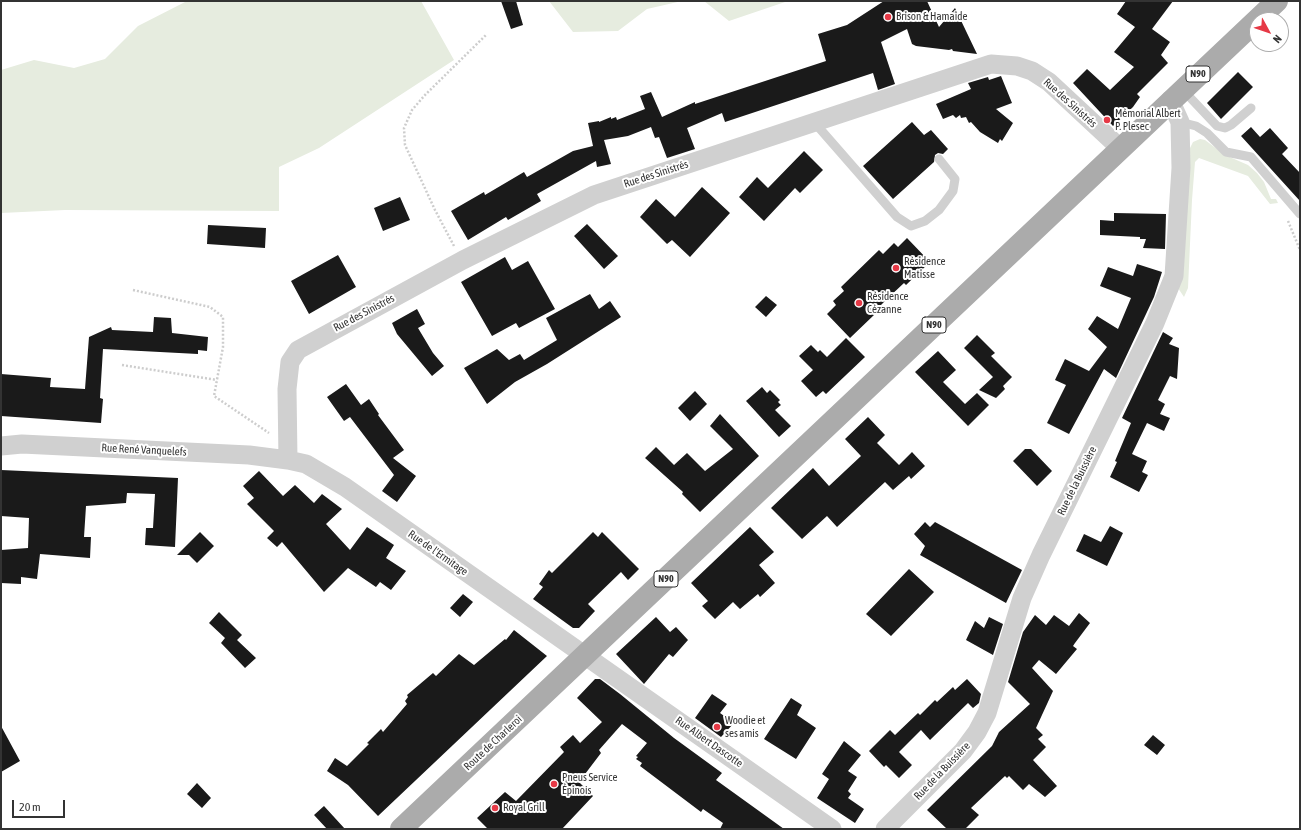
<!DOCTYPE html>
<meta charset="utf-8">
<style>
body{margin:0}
#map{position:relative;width:1301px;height:830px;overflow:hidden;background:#fff;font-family:"Asap Condensed",sans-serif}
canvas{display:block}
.frame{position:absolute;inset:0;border:2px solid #333;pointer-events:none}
.north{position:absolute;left:1249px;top:12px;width:40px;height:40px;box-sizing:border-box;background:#fff;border:1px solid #adadad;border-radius:50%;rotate:130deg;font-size:11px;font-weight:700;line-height:16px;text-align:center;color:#333}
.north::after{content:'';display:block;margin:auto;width:14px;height:18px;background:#e63946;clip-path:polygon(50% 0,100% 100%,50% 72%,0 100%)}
.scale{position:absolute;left:12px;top:800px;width:53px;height:18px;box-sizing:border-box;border:2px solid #333;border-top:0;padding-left:5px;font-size:12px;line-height:14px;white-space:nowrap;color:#333;-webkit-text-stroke:3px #fff;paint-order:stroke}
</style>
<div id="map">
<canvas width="1301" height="830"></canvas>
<div class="frame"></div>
<div class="north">N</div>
<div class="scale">20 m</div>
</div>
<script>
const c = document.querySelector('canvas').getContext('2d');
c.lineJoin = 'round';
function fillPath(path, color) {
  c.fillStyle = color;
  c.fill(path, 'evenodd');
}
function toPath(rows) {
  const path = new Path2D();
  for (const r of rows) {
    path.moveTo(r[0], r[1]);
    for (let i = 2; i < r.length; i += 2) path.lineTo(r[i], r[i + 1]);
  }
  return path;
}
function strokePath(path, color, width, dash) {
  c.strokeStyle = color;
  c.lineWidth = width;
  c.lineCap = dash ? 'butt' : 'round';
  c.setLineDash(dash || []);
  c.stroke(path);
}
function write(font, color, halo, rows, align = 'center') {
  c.font = font + ' "Asap Condensed",sans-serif';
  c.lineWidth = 4;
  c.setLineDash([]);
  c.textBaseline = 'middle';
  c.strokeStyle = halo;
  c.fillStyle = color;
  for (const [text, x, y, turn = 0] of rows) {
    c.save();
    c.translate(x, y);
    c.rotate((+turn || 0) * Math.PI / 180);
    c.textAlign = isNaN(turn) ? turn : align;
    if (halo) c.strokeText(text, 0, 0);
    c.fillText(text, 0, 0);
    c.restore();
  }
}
fillPath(toPath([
 [187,1,421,1,454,60,319,148,279,167,279,211,65,210,1,213,1,70,34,60,74,68,105,59,138,26],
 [549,1,682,1,647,9,618,31,573,32],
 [704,1,788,1,729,21],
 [1200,139,1205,140,1225,155,1248,165,1257,173,1264,182,1271,199,1276,199,1278,203,1270,204,1248,176,1199,158,1195,162,1192,200,1188,288,1184,297,1178,288,1190,148,1193,142]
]), '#e6ecdf');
fillPath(toPath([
 [501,1,516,1,523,25,511,29],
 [884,1,927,1,939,27,955,8,977,54,953,51,952,49,949,50,916,46,912,44,907,29,881,42,895,84,878,90,873,73,725,122,722,113,687,128,695,149,667,158,659,137,655,138,651,127,628,136,604,140,611,164,597,167,596,161,537,194,541,201,508,220,506,217,468,240,451,211,484,192,485,195,524,172,527,177,573,151,593,146,588,123,599,121,599,122,611,117,611,119,616,117,617,120,645,109,640,96,651,92,662,117,695,102,695,104,826,61,818,34,847,25],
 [1126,1,1173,1,1152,29,1170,42,1161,55,1168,63,1137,94,1140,97,1133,107,1113,126,1073,83,1087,69,1110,90,1134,67,1114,52,1135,27,1117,14],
 [1238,72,1253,87,1221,119,1207,103],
 [1001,76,1012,103,996,109,1013,123,1002,141,1000,139,998,143,980,132,971,122,969,123,966,117,961,118,960,115,956,118,953,115,943,119,936,104,971,89,968,83,988,77,989,80],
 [912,122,924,135,931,130,948,149,943,154,938,153,935,155,934,162,893,199,863,166],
 [1251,127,1260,137,1270,128,1288,148,1282,154,1300,173,1300,201,1241,136],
 [804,151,823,170,800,193,795,188,764,221,739,197,757,177,768,188],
 [702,187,730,213,690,257,672,240,667,244,640,217,656,199,675,217],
 [400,197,410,220,383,231,374,208],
 [1114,213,1166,214,1165,249,1143,248,1146,239,1140,239,1140,237,1100,235,1100,220,1114,221],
 [587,224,618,256,604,269,574,236],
 [208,225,266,228,265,248,207,244],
 [907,238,930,262,906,285,904,283,888,298,872,314,874,315,850,338,827,314,836,305,833,301,844,291,841,287,879,250,883,254,894,243,898,247],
 [338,255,356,287,309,314,291,281],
 [505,257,512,270,528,261,555,309,519,328,516,323,492,336,461,282],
 [1137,264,1162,272,1154,297,1116,378,1104,369,1069,434,1047,423,1066,385,1055,380,1065,359,1089,371,1107,347,1088,329,1097,316,1118,329,1131,298,1100,286,1108,267,1133,276],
 [590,294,599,309,610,301,621,317,547,364,515,382,487,404,464,368,497,349,509,360,520,354,524,360,557,340,546,318],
 [766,296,777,305,766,317,755,307],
 [417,309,425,324,418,328,433,353,444,366,432,376,397,334,392,323],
 [154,317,171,318,172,333,208,337,207,351,198,350,198,354,103,349,100,398,103,399,101,423,1,416,1,374,51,378,50,387,85,389,89,337,111,327,112,330,153,332],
 [1163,332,1173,338,1169,344,1179,348,1177,379,1170,376,1158,400,1165,404,1160,414,1170,418,1164,431,1147,423,1132,454,1147,461,1142,472,1148,475,1139,492,1110,477,1117,462,1115,461,1131,423,1122,418],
 [977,335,995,353,991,356,1012,377,1003,386,1005,389,996,398,979,390,993,377,964,348],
 [846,338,865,357,826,394,823,391,816,397,801,381,813,370,799,356,811,345,818,352,820,350,827,357],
 [938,351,956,370,943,382,965,404,977,393,989,405,968,426,915,372],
 [346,384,361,405,369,399,379,414,378,415,404,450,393,458,416,476,397,502,382,491,394,475,350,417,344,421,327,397],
 [762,387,767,393,770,390,780,400,778,402,781,405,775,410,791,426,779,437,746,401],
 [695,391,707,404,690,421,678,408],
 [720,414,759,456,700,512,682,494,683,492,645,458,656,447,674,465,687,453,705,471,733,449,710,426],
 [868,417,885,435,877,443,899,465,912,452,925,466,911,479,909,476,893,490,885,482,837,527,827,516,802,539,771,508,813,468,829,486,861,456,845,439],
 [1025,449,1031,449,1052,471,1037,486,1013,461],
 [1,470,178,478,175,547,145,545,146,528,153,528,155,494,127,493,126,503,86,506,84,537,91,537,90,558,40,554,37,579,21,577,21,584,1,583,1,550,28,548,29,518,1,516],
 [259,471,283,496,295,485,314,503,322,494,342,509,326,524,350,550,367,527,394,545,386,558,406,571,391,590,380,582,376,587,348,568,324,592,282,542,277,547,267,538,274,531,247,504,254,498,243,486],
 [925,522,930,527,935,522,1022,570,1006,603,920,555,925,546,914,534],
 [1110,526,1123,533,1107,566,1076,551,1084,534,1101,542],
 [750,527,774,552,759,565,775,583,760,597,758,594,740,609,733,602,715,619,702,606,708,601,691,583],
 [200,532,214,546,197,563,189,555,177,555],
 [593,532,598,537,602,532,639,569,628,580,621,572,588,604,595,611,579,628,573,628,533,599,543,587,539,584,549,570,552,573],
 [909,569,934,592,891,636,866,614],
 [463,594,473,602,460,617,450,608],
 [219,612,242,635,237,640,256,658,245,668,221,643,225,638,209,623],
 [1079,613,1090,623,1075,643,1073,646,1077,649,1056,674,1039,660,1032,668,1053,691,1036,728,1043,735,1038,739,1046,747,1033,760,1057,786,1045,797,1029,784,1023,790,1009,776,1007,778,1005,776,971,808,979,815,965,829,947,829,927,810,992,746,999,732,1030,704,1008,682,1023,632,1035,615,1046,625,1054,615,1069,626],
 [656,617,670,632,676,627,688,640,673,657,669,654,644,684,616,654],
 [989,617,1003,624,993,655,966,640,975,621,984,628],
 [514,630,547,656,378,816,348,785,327,771,335,758,347,766,369,744,367,743,381,729,383,732,407,704,405,701,408,697,407,695,433,673,436,676,459,654,474,665,505,639,506,640],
 [595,679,600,679,620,694,674,738,722,773,716,780,784,829,720,829,723,823,703,809,701,812,640,766,642,763,636,759,638,757,636,756,647,743,622,724,599,750,601,753,579,782,593,796,562,829,488,829,477,818,505,792,516,801,564,752,560,747,573,735,580,743,602,722,577,698],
 [967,679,981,694,979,703,973,708,968,703,930,740,921,730,899,752,912,765,899,778,886,765,884,767,869,751,890,730,895,735,918,713,920,715,935,700,937,702,953,687,955,690],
 [712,694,727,704,720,713,734,723,721,737,695,718],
 [791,698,802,705,797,715,816,728,796,759,764,739],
 [1,726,20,761,1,772],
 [1153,735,1165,745,1157,755,1144,745],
 [844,741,861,755,848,771,857,777,848,791,851,794,848,798,864,809,855,823,817,798,829,779,822,774],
 [197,783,211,798,202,808,187,794],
 [324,806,345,829,327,829,314,815]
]), '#1a1a1a');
strokePath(toPath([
 [1288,221,1300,250],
 [454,246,435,210,405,145,404,128,412,110,425,95,486,35],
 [133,290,210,307,223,317,223,347,214,396,269,433],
 [122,365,217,380]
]), '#cdcdcd', 2.5, [2, 2]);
strokePath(toPath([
 [1183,90,1217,126,1225,128,1231,125,1251,108],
 [814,122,897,217,911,226,925,221,939,210,953,191,955,179,939,159],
 [1180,122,1196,126,1207,133,1226,152,1251,157,1300,214]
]), '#d0d0d0', 9);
strokePath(toPath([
 [1,446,22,444,249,455,288,460,306,464,345,487,832,829],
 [288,460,287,389,290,362,298,350,463,260,594,195,991,64,1017,66,1032,71,1049,82,1120,148],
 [885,829,963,751,977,732,987,713,1022,598,1041,555,1155,323,1174,276,1181,168,1180,122,1170,100]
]), '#d0d0d0', 19);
strokePath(toPath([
 [401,829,1277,1]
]), '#ababab', 22);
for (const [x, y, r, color] of [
 [888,17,4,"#e63946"],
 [1107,120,4,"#e63946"],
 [896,268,4,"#e63946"],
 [859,303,4,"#e63946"],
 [717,727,4,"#e63946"],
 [554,784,4,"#e63946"],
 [495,808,4,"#e63946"]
]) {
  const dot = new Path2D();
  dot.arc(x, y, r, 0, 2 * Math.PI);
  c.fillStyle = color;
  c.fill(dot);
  strokePath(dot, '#fff', 1.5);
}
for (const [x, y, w] of [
 [1198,74,24],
 [934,325,24],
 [666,579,24]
]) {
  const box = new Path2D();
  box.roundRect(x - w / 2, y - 8, w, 16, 3);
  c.fillStyle = '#fff';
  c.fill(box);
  strokePath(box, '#333', 1);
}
write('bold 10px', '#333', null, [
 ["N90",1198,74],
 ["N90",934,325],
 ["N90",666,579]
]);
write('11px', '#333', '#fff', [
 ["Brison & Hamaide",896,17],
 ["Mémorial Albert",1115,114],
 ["P. Plesec",1115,127],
 ["Résidence",904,262],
 ["Matisse",904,275],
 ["Résidence",867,297],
 ["Cézanne",867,310],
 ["Woodie et",725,721],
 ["ses amis",725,734],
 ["Pneus Service",562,778],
 ["Épinois",562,791],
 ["Royal Grill",503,808]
], 'left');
write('11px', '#333', '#fff', [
 ["Rue des Sinistrés",1070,103,42],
 ["Rue des Sinistrés",656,174,-18],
 ["Rue des Sinistrés",364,313,-28],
 ["Rue René Vanquelefs",144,450,3],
 ["Rue de la Buissière",1077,481,-64],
 ["Rue de l'Ermitage",438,553,35],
 ["Rue Albert Dascotte",709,742,35],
 ["Route de Charleroi",493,743,-43],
 ["Rue de la Buissière",942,771,-46]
]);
</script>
